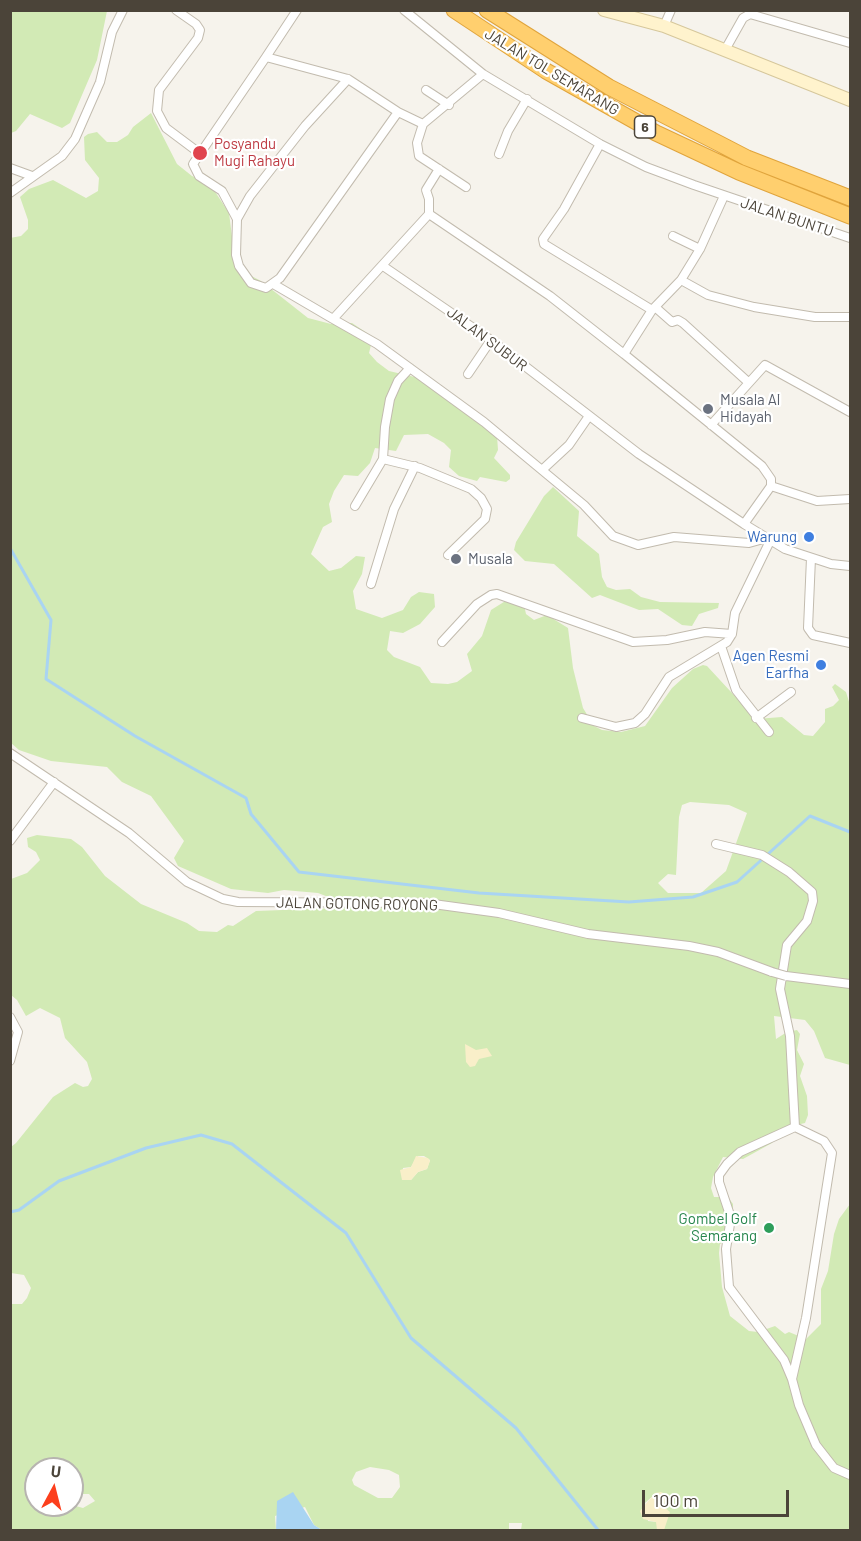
<!DOCTYPE html>
<style>
body{margin:0}
#map{position:relative;width:861px;height:1541px;overflow:hidden;background:#f6f3ec;font-family:Barlow,sans-serif}
canvas{display:block}
.frame{position:absolute;inset:0;border:12px solid #4b4439;pointer-events:none}
.north{position:absolute;left:24px;top:1457px;width:60px;height:60px;box-sizing:border-box;background:#fff;border:2px solid #b7b4b0;border-radius:50%;rotate:7deg;font-size:16px;font-weight:700;line-height:24px;text-align:center;color:#4b4439}
.north::after{content:'';display:block;margin:auto;width:21px;height:27px;background:#fc3f1d;clip-path:polygon(50% 0,100% 100%,50% 72%,0 100%)}
.scale{position:absolute;left:642px;top:1490px;width:147px;height:27px;box-sizing:border-box;border:3px solid #4b4439;border-top:0;padding-left:8px;font-size:18px;line-height:21px;white-space:nowrap;color:#4b4439;-webkit-text-stroke:4px #fff;paint-order:stroke}
</style>
<div id="map">
<canvas width="861" height="1541"></canvas>
<div class="frame"></div>
<div class="north">U</div>
<div class="scale">100 m</div>
</div>
<script>
const c = document.querySelector('canvas').getContext('2d');
c.lineJoin = 'round';
function fillPath(path, color) {
  c.fillStyle = color;
  c.fill(path, 'evenodd');
}
function toPath(rows) {
  const path = new Path2D();
  for (const r of rows) {
    path.moveTo(r[0], r[1]);
    for (let i = 2; i < r.length; i += 2) path.lineTo(r[i], r[i + 1]);
  }
  return path;
}
function strokePath(path, color, width, dash) {
  c.strokeStyle = color;
  c.lineWidth = width;
  c.lineCap = dash ? 'butt' : 'round';
  c.setLineDash(dash || []);
  c.stroke(path);
}
function write(font, color, halo, rows, align = 'center') {
  c.font = font + ' Barlow,sans-serif';
  c.lineWidth = 4.5;
  c.setLineDash([]);
  c.textBaseline = 'middle';
  c.strokeStyle = halo;
  c.fillStyle = color;
  for (const [text, x, y, turn = 0] of rows) {
    c.save();
    c.translate(x, y);
    c.rotate((+turn || 0) * Math.PI / 180);
    c.textAlign = isNaN(turn) ? turn : align;
    if (halo) c.strokeText(text, 0, 0);
    c.fillText(text, 0, 0);
    c.restore();
  }
}
fillPath(toPath([
 [10,11,107,11,97,60,70,123,62,128,30,114,16,131,11,133],
 [151,113,177,164,192,176,210,184,229,213,236,268,261,281,308,318,331,324,352,323,373,337,369,353,377,362,389,371,419,378,497,436,498,450,494,458,510,475,510,479,506,482,480,477,477,481,459,476,449,467,451,450,444,443,428,434,404,435,396,451,375,448,370,463,358,476,344,475,334,491,329,504,332,522,323,527,311,554,329,571,341,568,356,556,365,557,362,574,353,591,356,609,382,618,403,610,411,597,419,592,434,594,435,607,420,624,403,633,390,631,387,650,394,657,420,667,431,683,448,684,457,682,472,671,467,654,482,636,491,610,507,600,524,605,526,614,534,620,547,615,568,628,573,668,583,708,594,726,602,730,621,732,645,726,672,688,693,669,703,665,707,666,756,719,782,717,804,735,813,736,825,722,825,709,833,706,839,700,832,687,835,684,846,692,850,705,850,1065,825,1058,814,1031,805,1020,774,1016,776,1039,787,1032,797,1030,800,1034,797,1050,804,1064,800,1076,807,1096,808,1115,805,1123,779,1129,772,1143,743,1159,723,1157,713,1177,711,1188,714,1197,728,1197,733,1204,733,1216,724,1242,720,1244,719,1253,722,1287,730,1316,749,1331,758,1332,775,1326,785,1334,789,1332,806,1339,821,1324,821,1289,828,1271,834,1234,839,1219,850,1204,850,1530,663,1530,665,1494,655,1494,645,1503,648,1521,657,1522,657,1530,521,1530,522,1523,509,1523,509,1530,322,1530,314,1525,305,1507,275,1516,276,1530,11,1530,11,1304,22,1304,27,1298,31,1288,24,1275,11,1273,11,1147,16,1143,53,1097,75,1083,83,1087,88,1086,92,1079,87,1062,65,1038,60,1018,40,1008,26,1016,17,1000,11,995,11,879,27,873,40,860,36,852,28,847,27,838,37,835,71,839,82,847,105,876,141,904,187,923,199,931,217,932,228,925,233,926,256,911,336,908,331,898,318,893,284,890,268,893,231,889,178,866,174,858,184,841,151,796,122,782,107,767,51,761,19,750,11,743,10,238,21,236,28,229,28,220,20,197,29,189,53,180,86,198,98,191,99,178,85,160,84,137,88,134,97,132,107,142,117,142,128,135,133,127],
 [690,802,729,805,747,813,726,871,701,893,668,893,658,883,668,874,676,875,679,817,682,805],
 [418,1156,424,1156,430,1160,427,1169,418,1172,411,1180,402,1180,403,1168,411,1167],
 [370,1467,389,1470,399,1475,400,1487,392,1498,378,1498,354,1485,352,1480,356,1472],
 [36,1469,72,1469,72,1501,80,1494,89,1494,95,1501,83,1508,72,1505,36,1505],
 [553,487,579,511,577,536,599,554,602,577,607,587,616,590,630,589,641,597,660,602,719,603,718,608,699,614,692,626,682,625,658,609,639,610,600,595,592,598,554,564,525,561,514,550,516,542,544,496]
]), '#d2eab5');
fillPath(toPath([
 [465,1044,476,1050,487,1048,492,1056,479,1059,475,1066,470,1067,466,1062],
 [416,1156,428,1158,430,1161,427,1169,418,1172,411,1180,402,1180,400,1170,411,1167],
 [661,1492,665,1494,664,1507,670,1512,664,1530,657,1530,656,1522,643,1519,640,1511,655,1493]
]), '#f9efc9');
fillPath(toPath([
 [293,1492,314,1525,322,1530,276,1530,277,1501]
]), '#a9d4f2');
strokePath(toPath([
 [10,548,51,620,46,679,135,736,246,798,251,814,299,872,479,893,629,902,693,897,737,882,810,816,850,832],
 [10,1212,19,1210,59,1181,146,1148,201,1135,232,1144,346,1233,411,1338,516,1428,598,1530]
]), '#a9d4f2', 3);
const street = toPath([
 [176,10,196,24,200,30,198,38,159,90,157,111,166,128,198,152],
 [297,10,266,57,348,79,398,112,423,124,483,74],
 [404,10,483,74,600,144,646,167,694,185,850,238],
 [664,26,671,10],
 [725,50,743,18,750,14,850,43],
 [348,79,305,126,250,196,237,219,236,255,239,266,251,283,266,288,280,278,398,112],
 [426,90,449,105],
 [423,124,417,143,419,156,466,187],
 [600,144,564,209,543,239,544,244,652,310],
 [499,154,508,131,527,99],
 [10,168,32,176],
 [10,193,62,156,75,139,100,82,112,32,123,10],
 [724,196,700,249,681,280,652,310,624,354,762,466,771,479,771,486,817,501,850,499],
 [429,214,429,199,426,190,439,169],
 [237,219,222,191,199,176,193,164,266,57],
 [673,236,700,249],
 [383,266,491,340,639,454,744,524],
 [681,280,708,295,754,307,815,317,850,317],
 [275,285,333,319],
 [655,307,672,322,678,320,683,323,748,382],
 [624,354,550,296,429,214,333,319,377,344,484,422,584,505,613,536,638,545,674,537,749,543,767,538],
 [410,368,398,381,390,399,385,427,383,459,420,468,471,489,481,498,487,509,485,519,448,555],
 [468,374,491,340],
 [711,425,765,365,850,412],
 [542,470,569,445,589,416],
 [771,486,744,524,785,549,831,564,850,566],
 [355,506,383,459],
 [811,558,808,628,813,635,850,643],
 [371,584,394,509,415,466],
 [442,642,477,604,491,595,497,594,633,642,667,640,705,632,732,634],
 [721,646,736,690,769,732],
 [582,718,616,727,635,723,645,714,669,677,727,642,732,634,735,613,770,541],
 [756,718,791,692],
 [10,753,129,833,187,882,223,899,238,902,426,903,499,913,588,934,689,946,718,952,772,972],
 [10,841,54,782],
 [716,844,762,855,789,872,812,892,813,901,807,921,787,945,780,989,790,1036,795,1127,824,1141,832,1153,806,1318,792,1379,799,1405,816,1445,834,1468,850,1475],
 [786,976,850,984],
 [10,1017,18,1032,10,1061],
 [792,1379,784,1360,729,1287,726,1249,731,1218,719,1182,719,1175,727,1164,740,1152,795,1127]
]);
const secondary = toPath([
 [604,10,664,26,850,100]
]);
const highway = toPath([
 [454,10,546,71,656,133,739,172,850,216],
 [487,10,609,87,720,144,747,158,850,198]
]);
strokePath(street, '#c2bbae', 10);
strokePath(secondary, '#d6c79b', 14);
strokePath(highway, '#e0a43c', 17);
strokePath(street, '#fff', 8);
strokePath(secondary, '#fff3cd', 12);
strokePath(highway, '#ffcf6e', 15);
const streetBridge = toPath([
 [772,972,786,976]
]);
strokePath(streetBridge, '#c2bbae', 10, []);
strokePath(streetBridge, '#fff', 8);
for (const [x, y, r, color] of [
 [200,153,8,"#e0444e"],
 [708,409,6,"#6b7280"],
 [809,537,6,"#3f7fe0"],
 [456,559,6,"#6b7280"],
 [821,665,6,"#3f7fe0"],
 [769,1228,6,"#2e9e5b"]
]) {
  const dot = new Path2D();
  dot.arc(x, y, r, 0, 2 * Math.PI);
  c.fillStyle = color;
  c.fill(dot);
  strokePath(dot, '#fff', 2);
}
for (const [x, y, w] of [
 [645,127,21]
]) {
  const box = new Path2D();
  box.roundRect(x - w / 2, y - 11, w, 22, 4.5);
  c.fillStyle = '#fff';
  c.fill(box);
  strokePath(box, '#4b4439', 1.5);
}
write('bold 14px', '#4b4439', null, [
 ["6",645,127]
]);
write('15px', '#4b4439', '#fff', [
 ["JALAN TOL SEMARANG",552,72,31],
 ["JALAN BUNTU",787,217,18],
 ["JALAN SUBUR",487,339,37],
 ["JALAN GOTONG ROYONG",357,904,1]
]);
write('15px', '#be3a42', '#fff', [
 ["Posyandu",214,144],
 ["Mugi Rahayu",214,161]
], 'left');
write('15px', '#5b616d', '#fff', [
 ["Musala Al",720,400],
 ["Hidayah",720,417],
 ["Musala",468,559]
], 'left');
write('15px', '#366cbe', '#fff', [
 ["Warung",797,537],
 ["Agen Resmi",809,656],
 ["Earfha",809,673]
], 'right');
write('15px', '#27864d', '#fff', [
 ["Gombel Golf",757,1219],
 ["Semarang",757,1236]
], 'right');
</script>
